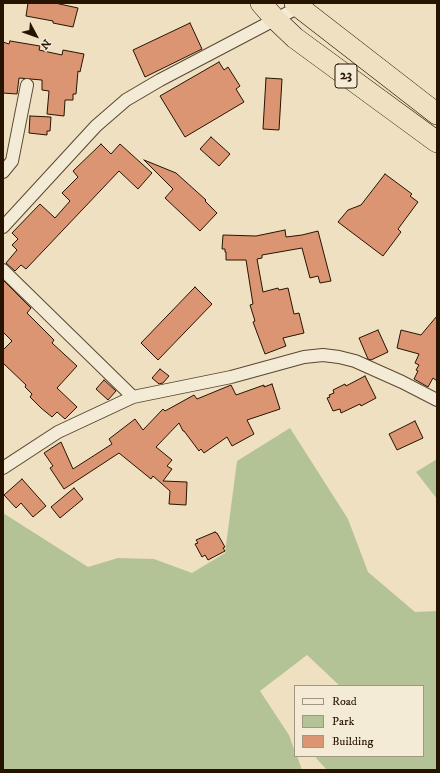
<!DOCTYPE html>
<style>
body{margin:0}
#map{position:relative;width:440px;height:773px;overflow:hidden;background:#eee0c1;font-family:"IM FELL DW Pica",serif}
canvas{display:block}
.frame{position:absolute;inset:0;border:4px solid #261401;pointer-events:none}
.legend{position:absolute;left:294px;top:685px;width:130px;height:72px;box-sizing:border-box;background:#f4ebd7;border:1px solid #a29581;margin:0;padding:5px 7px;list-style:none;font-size:12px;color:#261401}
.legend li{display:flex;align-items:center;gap:8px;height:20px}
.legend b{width:20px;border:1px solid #a29581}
.north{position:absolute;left:16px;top:16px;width:40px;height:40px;-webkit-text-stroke:3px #f4ebd7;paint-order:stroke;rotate:131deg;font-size:11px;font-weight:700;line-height:16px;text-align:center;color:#261401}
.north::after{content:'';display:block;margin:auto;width:14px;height:18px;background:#261401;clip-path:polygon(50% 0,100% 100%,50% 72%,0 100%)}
</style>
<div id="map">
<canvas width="440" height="773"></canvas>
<div class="frame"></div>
<ul class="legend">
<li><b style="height:5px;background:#f4ebd7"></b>Road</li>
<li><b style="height:11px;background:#b4c396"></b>Park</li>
<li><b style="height:11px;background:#dc9573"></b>Building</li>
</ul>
<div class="north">N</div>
</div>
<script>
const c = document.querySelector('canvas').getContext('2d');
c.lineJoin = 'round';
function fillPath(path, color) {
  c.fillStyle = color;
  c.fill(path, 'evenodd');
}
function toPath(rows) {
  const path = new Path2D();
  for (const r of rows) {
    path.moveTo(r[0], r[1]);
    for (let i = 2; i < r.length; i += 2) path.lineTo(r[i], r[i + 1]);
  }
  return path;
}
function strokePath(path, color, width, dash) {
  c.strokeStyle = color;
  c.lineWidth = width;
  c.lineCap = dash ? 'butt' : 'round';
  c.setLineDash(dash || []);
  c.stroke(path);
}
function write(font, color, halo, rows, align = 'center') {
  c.font = font + ' "IM FELL DW Pica",serif';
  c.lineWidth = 3;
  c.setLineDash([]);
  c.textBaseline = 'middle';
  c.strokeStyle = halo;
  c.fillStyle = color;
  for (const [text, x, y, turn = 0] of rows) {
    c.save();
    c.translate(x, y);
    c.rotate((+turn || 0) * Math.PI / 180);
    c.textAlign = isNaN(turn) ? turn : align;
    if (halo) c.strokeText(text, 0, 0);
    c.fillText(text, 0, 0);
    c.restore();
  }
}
fillPath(toPath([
 [290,428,348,519,368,572,415,612,437,611,437,770,327,770,316,758,317,756,423,756,423,686,340,686,307,655,260,691,289,735,295,752,295,756,297,756,302,770,3,770,3,513,88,567,118,558,154,559,192,573,225,553,237,461],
 [437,459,437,499,416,472]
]), '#b4c396');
const building = toPath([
 [28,3,55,3,78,8,73,27,53,23,53,21,26,16,28,3],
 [190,23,202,49,145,77,133,50,190,23],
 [10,41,40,46,39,50,62,55,63,50,84,54,80,72,78,71,76,94,73,94,73,100,65,100,64,116,47,114,49,91,42,90,42,80,19,78,17,94,3,93,3,42,9,44,10,41],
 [219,62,224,70,228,67,240,86,236,89,244,102,185,137,160,96,219,62],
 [266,78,282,79,279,130,263,129,266,78],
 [30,116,51,117,50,131,47,131,47,135,29,133,30,116],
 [211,137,230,154,219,166,200,149,211,137],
 [101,144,111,154,120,144,152,173,138,189,119,171,26,269,21,265,15,271,6,263,17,250,12,245,18,239,12,233,40,204,55,218,70,201,62,193,78,177,73,171,101,144],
 [144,160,176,173,206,200,205,201,217,213,200,231,165,198,173,189,144,160],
 [385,174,412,194,410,196,418,202,398,229,401,232,383,256,338,222,348,210,361,205,385,174],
 [285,230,286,237,302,235,318,231,331,281,320,283,318,276,310,278,302,248,262,255,262,258,257,259,263,292,278,288,279,290,288,288,294,314,299,313,304,333,283,338,286,346,265,354,253,322,255,321,250,305,253,304,246,260,226,260,226,252,225,252,225,249,222,249,223,235,256,236,285,230],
 [3,280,31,308,27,313,54,340,52,343,77,366,57,388,77,407,65,419,57,412,52,417,41,408,30,397,32,394,25,387,26,385,3,363,3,350,12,341,3,332,3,280],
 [195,287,212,304,158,360,141,343,195,287],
 [437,316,437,381,433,378,428,387,414,379,418,371,416,370,419,365,415,363,419,354,397,348,401,330,421,335,437,316],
 [378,330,388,352,371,360,368,359,359,338,378,330],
 [160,369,169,376,163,383,159,384,152,378,160,369],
 [365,376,376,398,361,406,360,404,341,413,340,409,333,411,327,398,330,397,329,395,334,393,333,390,345,384,346,386,365,376],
 [104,380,116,391,108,400,96,389,104,380],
 [272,384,280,409,247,420,254,434,232,446,227,437,204,453,201,449,199,451,184,431,183,431,179,423,156,447,172,460,167,466,172,469,163,481,187,482,186,505,169,504,170,491,153,476,151,479,119,453,64,489,50,468,53,466,44,453,61,442,73,469,112,444,109,439,135,419,143,430,163,409,165,411,194,395,197,399,231,385,236,395,264,385,264,387,272,384],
 [415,421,423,438,397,450,389,434,415,421],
 [22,479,46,506,33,517,21,503,16,508,4,495,22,479],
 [74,488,83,499,60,518,51,507,74,488],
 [215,532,216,533,217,533,225,547,223,548,225,551,208,560,205,555,202,557,195,544,198,543,196,540,215,532]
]);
fillPath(building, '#dc9573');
strokePath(building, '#261401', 1);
const minor = toPath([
 [3,172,12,161,27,85],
 [3,227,96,126,126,100,160,80,299,7],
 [3,270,133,397],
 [3,468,58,432,133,397,231,377,304,357,323,355,339,357,355,361,402,382,437,400]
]);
const trunk = toPath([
 [261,3,275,19,295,38,437,142],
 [295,3,299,7,437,114]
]);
strokePath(minor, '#584731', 14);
strokePath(trunk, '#261401', 22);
strokePath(minor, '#f4ebd7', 12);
strokePath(trunk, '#eee0c1', 21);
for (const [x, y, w] of [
 [346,76,22]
]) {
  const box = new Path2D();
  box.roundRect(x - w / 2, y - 12, w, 24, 3);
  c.fillStyle = '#f4ebd7';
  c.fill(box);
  strokePath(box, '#261401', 1);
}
write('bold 14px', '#261401', null, [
 ["23",346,76]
]);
</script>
